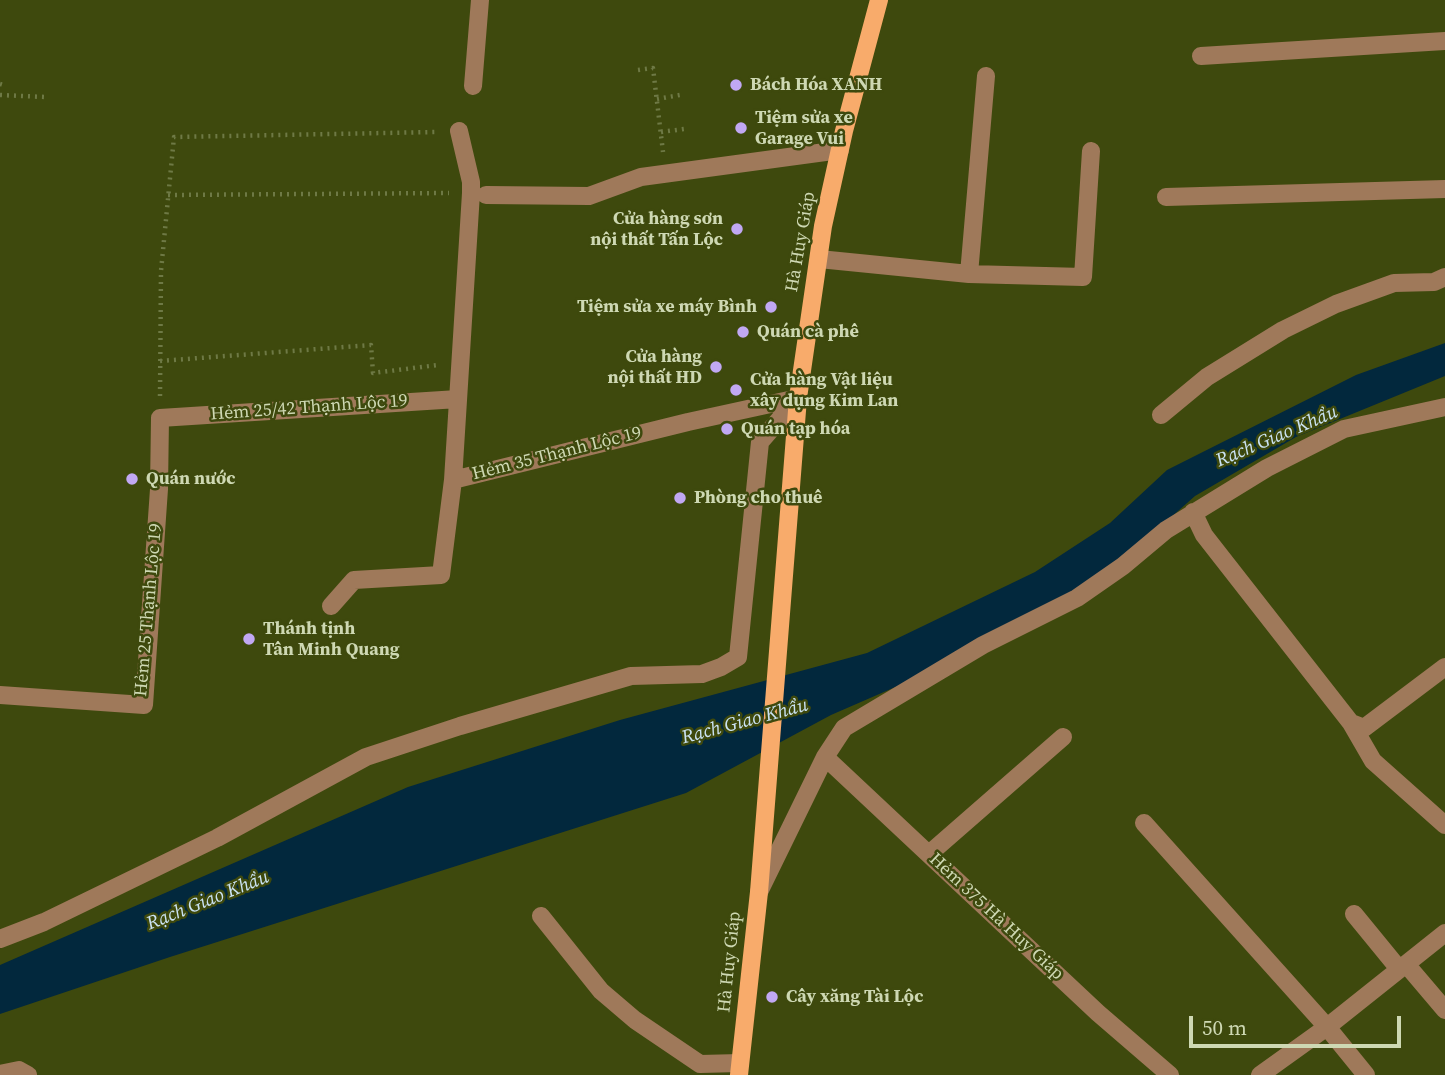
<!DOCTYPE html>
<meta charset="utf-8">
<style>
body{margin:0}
#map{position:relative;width:1445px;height:1075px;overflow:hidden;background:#3e490d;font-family:"Source Serif 4",serif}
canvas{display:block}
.scale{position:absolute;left:1189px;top:1016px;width:212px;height:32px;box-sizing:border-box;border:4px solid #ced8b3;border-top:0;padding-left:9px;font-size:21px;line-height:24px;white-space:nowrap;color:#ced8b3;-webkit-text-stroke:5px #3e490d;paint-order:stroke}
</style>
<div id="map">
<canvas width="1445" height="1075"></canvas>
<div class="scale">50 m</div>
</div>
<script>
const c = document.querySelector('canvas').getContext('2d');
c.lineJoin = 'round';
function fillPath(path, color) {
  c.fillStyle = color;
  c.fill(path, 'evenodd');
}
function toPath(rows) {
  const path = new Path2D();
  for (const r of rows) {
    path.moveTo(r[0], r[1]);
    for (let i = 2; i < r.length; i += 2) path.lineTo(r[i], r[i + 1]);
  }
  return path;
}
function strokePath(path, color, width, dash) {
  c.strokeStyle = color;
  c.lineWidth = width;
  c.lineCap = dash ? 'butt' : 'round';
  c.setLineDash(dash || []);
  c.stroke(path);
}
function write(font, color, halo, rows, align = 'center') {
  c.font = font + ' "Source Serif 4",serif';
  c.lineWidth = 5;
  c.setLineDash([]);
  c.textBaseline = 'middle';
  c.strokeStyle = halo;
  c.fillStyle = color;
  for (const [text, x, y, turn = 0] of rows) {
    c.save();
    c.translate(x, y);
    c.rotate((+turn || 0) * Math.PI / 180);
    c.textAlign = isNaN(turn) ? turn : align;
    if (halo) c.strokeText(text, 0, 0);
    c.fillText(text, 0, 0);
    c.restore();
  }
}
fillPath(toPath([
 [1445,343,1445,376,1296,437,1195,496,1107,574,923,675,831,715,686,793,170,957,0,1014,0,965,408,787,620,720,867,653,1035,572,1110,523,1167,470,1356,375]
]), '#02283d');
strokePath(toPath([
 [638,70,653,68,663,152],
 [0,84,3,85],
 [0,95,45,97],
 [657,99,680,95],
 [661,132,684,129],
 [168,195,449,193],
 [160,361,371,345,373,373,438,365],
 [160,396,161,271,174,137,437,132]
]), '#6e7945', 4.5, [2, 5]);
strokePath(toPath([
 [1201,56,1445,41],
 [473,86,480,0],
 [459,131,471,182,471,193,453,480,688,422,798,398],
 [486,195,589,196,641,177,840,150],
 [1166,197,1445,189],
 [819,259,969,274,1083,277,1091,151],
 [969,274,986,76],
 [1161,415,1207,377,1283,330,1336,304,1394,283,1434,282,1445,277],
 [1193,512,1204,535,1351,723,1364,728,1445,667],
 [331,606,354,580,441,575,453,480],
 [0,695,144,705,159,489,160,418,458,399],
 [1351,723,1373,761,1445,825],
 [825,757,1098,1013,1170,1075],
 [1144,823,1327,1027,1366,1075],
 [929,854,1063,737],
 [759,892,825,757,844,728,983,645,1077,598,1123,566,1166,530,1267,468,1344,429,1445,407],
 [1354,914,1399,969],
 [541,916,601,991,635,1020,700,1064,740,1063],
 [0,939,44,922,217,838,366,757,460,726,631,676,702,674,721,667,738,657,760,442,798,398],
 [1406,964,1445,1010],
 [0,1074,19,1070,28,1075],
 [1260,1075,1327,1027,1445,933]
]), '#9f795a', 18);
strokePath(toPath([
 [739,1075,759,892,798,398,823,226,844,131,879,0]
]), '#f8ab6b', 18);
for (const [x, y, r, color] of [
 [736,85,7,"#c1a8f3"],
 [741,128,7,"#c1a8f3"],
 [737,229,7,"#c1a8f3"],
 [771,307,7,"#c1a8f3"],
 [743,332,7,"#c1a8f3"],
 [716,367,7,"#c1a8f3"],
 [736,390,7,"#c1a8f3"],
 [727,429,7,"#c1a8f3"],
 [132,479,7,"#c1a8f3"],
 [680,498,7,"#c1a8f3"],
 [249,639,7,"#c1a8f3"],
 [772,997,7,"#c1a8f3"]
]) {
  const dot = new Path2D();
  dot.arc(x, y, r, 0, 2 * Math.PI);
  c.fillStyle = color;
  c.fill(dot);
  strokePath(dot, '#3e490d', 2.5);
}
write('bold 18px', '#ced8b3', '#3e490d', [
 ["Bách Hóa XANH",750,85],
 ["Tiệm sửa xe",755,118],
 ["Garage Vui",755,139],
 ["Cửa hàng sơn",723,219,"right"],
 ["nội thất Tấn Lộc",723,240,"right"],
 ["Tiệm sửa xe máy Bình",757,307,"right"],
 ["Quán cà phê",757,332],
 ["Cửa hàng",702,357,"right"],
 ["nội thất HD",702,378,"right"],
 ["Cửa hàng Vật liệu",750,380],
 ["xây dụng Kim Lan",750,401],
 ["Quán tạp hóa",741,429],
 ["Quán nước",146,479],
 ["Phòng cho thuê",694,498],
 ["Thánh tịnh",263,629],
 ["Tân Minh Quang",263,650],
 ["Cây xăng Tài Lộc",786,997]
], 'left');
write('18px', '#ced8b3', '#3e490d', [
 ["Hà Huy Giáp",801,242,-80],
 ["Hẻm 25/42 Thạnh Lộc 19",309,408,-4],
 ["Hẻm 35 Thạnh Lộc 19",557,454,-14],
 ["Hẻm 25 Thạnh Lộc 19",149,610,-85],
 ["Hẻm 375 Hà Huy Giáp",996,917,43],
 ["Hà Huy Giáp",730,962,-84]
]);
write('italic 19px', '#cbe3f4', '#3e490d', [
 ["Rạch Giao Khẩu",1277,437,-23],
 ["Rạch Giao Khẩu",745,722,-15],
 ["Rạch Giao Khẩu",208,901,-22]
]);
</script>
